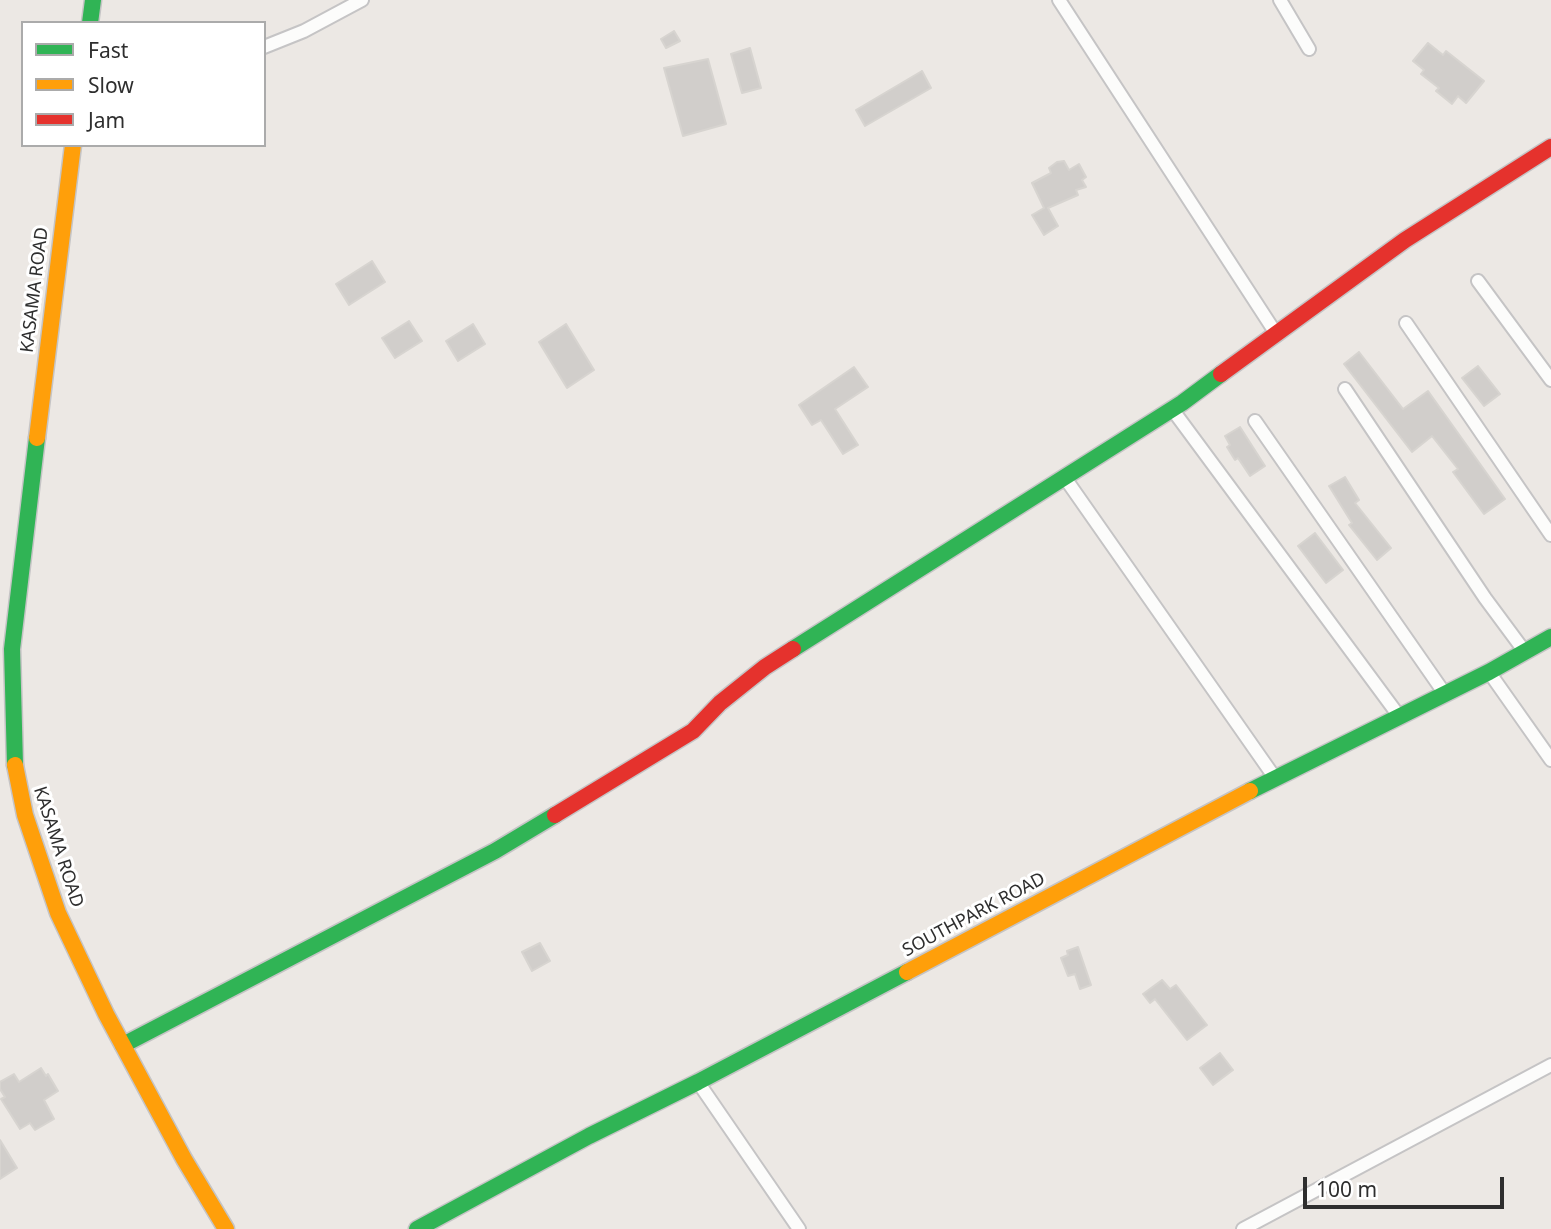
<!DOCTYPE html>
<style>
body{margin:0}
#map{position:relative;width:1551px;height:1229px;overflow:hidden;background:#ece8e4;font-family:"Noto Sans",sans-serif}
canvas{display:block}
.legend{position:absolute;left:21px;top:21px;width:245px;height:126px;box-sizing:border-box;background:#fff;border:2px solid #ababab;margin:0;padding:9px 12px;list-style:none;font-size:21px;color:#2e2e2e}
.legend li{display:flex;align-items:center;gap:14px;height:35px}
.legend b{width:35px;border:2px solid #ababab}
.scale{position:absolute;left:1303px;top:1177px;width:201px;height:32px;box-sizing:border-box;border:4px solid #2e2e2e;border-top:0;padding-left:9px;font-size:21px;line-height:24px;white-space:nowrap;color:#2e2e2e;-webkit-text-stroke:5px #fff;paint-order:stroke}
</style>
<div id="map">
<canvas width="1551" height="1229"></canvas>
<ul class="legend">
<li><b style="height:9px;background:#30b455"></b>Fast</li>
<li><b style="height:9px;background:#ff9f0a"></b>Slow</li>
<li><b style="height:9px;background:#e5322d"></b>Jam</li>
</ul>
<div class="scale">100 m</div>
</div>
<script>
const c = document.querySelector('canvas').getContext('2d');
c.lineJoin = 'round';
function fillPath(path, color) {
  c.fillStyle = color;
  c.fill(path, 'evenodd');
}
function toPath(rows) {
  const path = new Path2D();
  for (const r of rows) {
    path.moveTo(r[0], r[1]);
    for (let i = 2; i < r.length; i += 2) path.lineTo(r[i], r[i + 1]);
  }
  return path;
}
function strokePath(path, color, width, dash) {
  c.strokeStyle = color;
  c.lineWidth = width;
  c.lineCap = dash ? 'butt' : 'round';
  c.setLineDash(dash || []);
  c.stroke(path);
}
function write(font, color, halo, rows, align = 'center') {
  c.font = font + ' "Noto Sans",sans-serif';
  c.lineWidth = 6;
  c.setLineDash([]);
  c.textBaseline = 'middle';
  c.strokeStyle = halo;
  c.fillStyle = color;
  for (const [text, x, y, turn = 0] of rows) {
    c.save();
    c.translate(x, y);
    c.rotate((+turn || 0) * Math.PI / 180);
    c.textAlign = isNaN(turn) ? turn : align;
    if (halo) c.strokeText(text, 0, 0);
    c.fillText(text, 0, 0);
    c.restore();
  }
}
const building = toPath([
 [674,31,680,41,666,48,661,39,674,31],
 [1428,43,1443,55,1446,51,1484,81,1466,103,1458,96,1452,104,1436,91,1439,88,1421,74,1424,70,1413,61,1428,43],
 [750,48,761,88,742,93,731,54,750,48],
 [708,59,726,124,683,136,664,68,708,59],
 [922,71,931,88,865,126,856,110,922,71],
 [1064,161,1069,170,1079,164,1086,177,1082,180,1086,187,1076,190,1078,195,1048,208,1058,226,1044,235,1032,215,1044,208,1032,183,1051,173,1049,168,1057,162,1064,161],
 [372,261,385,282,349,305,336,284,372,261],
 [409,321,422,341,395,358,382,338,409,321],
 [473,324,485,344,458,361,446,341,473,324],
 [566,324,594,370,567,388,539,342,566,324],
 [1359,352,1403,409,1428,391,1505,499,1484,514,1453,472,1458,469,1432,436,1412,452,1344,364,1359,352],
 [1478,366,1500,394,1484,406,1462,378,1478,366],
 [854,367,868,387,835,409,858,445,843,454,821,420,812,425,799,405,854,367],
 [1240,427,1265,466,1250,476,1238,458,1235,460,1227,447,1230,445,1225,436,1240,427],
 [1345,477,1359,500,1355,503,1391,548,1377,560,1349,525,1352,523,1329,486,1345,477],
 [1315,533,1343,570,1326,583,1298,546,1315,533],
 [540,943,550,961,532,971,522,952,540,943],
 [1078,947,1091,985,1080,989,1075,974,1068,976,1061,958,1068,955,1067,951,1078,947],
 [1162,980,1170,989,1176,985,1207,1025,1187,1040,1155,999,1150,1003,1143,994,1162,980],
 [1220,1053,1233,1070,1213,1085,1200,1068,1220,1053],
 [41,1068,46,1076,48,1074,58,1091,44,1100,54,1119,35,1130,30,1123,20,1129,1,1099,5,1097,0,1089,0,1082,14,1074,19,1082,41,1068],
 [0,1140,17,1168,0,1179,0,1140]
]);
fillPath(building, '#d1cecb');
strokePath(building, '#d7d4d0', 2);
const street = toPath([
 [1059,0,1277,335],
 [1280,0,1309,49],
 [264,47,304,31,362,0],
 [1478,281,1551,380],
 [1406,323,1551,535],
 [1345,389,1485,598,1525,652],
 [1172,409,1399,716],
 [1255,421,1445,694],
 [1065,478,1275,778],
 [1489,672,1551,760],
 [698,1082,799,1229],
 [1243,1229,1551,1065]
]);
const fast = toPath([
 [90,23,93,0],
 [793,649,1182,403,1221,374],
 [15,765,12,649,37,438],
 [1250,791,1489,672,1551,637],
 [123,1045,495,851,555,815],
 [417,1229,589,1136,698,1082,907,972]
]);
const slow = toPath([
 [37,438,73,145],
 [15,765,25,815,58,913,106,1014,184,1159,226,1229],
 [907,972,1250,791]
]);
const jam = toPath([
 [1221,374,1405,240,1551,147],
 [555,815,693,731,720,703,765,667,793,649]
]);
strokePath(street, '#c5c4c5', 16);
strokePath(fast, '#c5c4c5', 19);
strokePath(slow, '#c5c4c5', 19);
strokePath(jam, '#c5c4c5', 19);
strokePath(street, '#fcfcfb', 12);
strokePath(fast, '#30b455', 16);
strokePath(slow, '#ff9f0a', 16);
strokePath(jam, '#e5322d', 16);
write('18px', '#2e2e2e', '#fff', [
 ["KASAMA ROAD",35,290,-83],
 ["KASAMA ROAD",58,847,72],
 ["SOUTHPARK ROAD",974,915,-28]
]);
</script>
